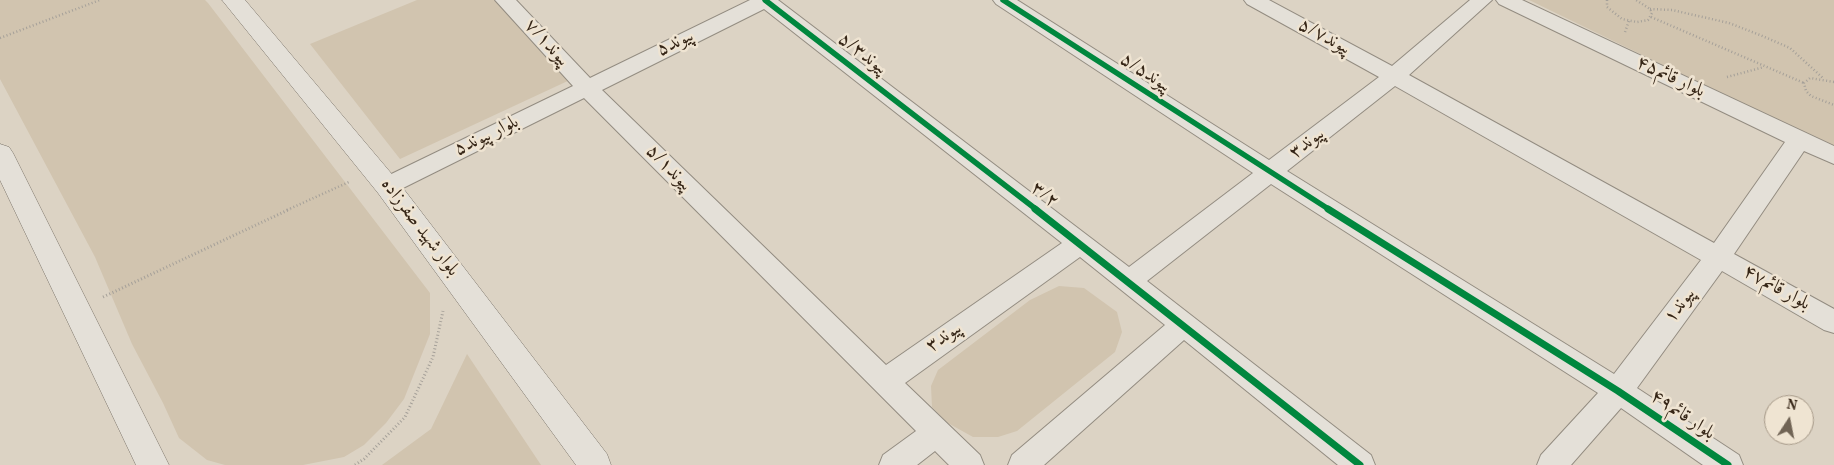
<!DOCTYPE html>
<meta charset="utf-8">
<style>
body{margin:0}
#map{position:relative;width:1834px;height:465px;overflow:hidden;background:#dcd3c4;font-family:Vollkorn,serif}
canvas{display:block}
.north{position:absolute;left:1764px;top:395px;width:50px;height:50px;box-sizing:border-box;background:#efe4d2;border:1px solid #a59887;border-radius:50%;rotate:11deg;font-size:14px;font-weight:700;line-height:20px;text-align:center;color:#362617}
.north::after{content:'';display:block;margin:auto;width:18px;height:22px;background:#706354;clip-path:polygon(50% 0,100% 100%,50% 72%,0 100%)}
</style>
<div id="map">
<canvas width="1834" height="465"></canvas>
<div class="north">N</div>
</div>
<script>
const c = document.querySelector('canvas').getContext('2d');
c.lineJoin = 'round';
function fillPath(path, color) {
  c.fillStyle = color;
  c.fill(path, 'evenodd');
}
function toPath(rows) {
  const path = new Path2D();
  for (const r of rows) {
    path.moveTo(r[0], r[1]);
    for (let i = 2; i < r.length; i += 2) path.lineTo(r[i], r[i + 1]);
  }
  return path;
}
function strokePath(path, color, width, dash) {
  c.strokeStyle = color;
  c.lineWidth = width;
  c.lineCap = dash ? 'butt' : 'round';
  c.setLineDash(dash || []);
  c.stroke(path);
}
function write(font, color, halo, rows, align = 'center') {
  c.font = font + ' Vollkorn,Amiri,serif';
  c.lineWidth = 5;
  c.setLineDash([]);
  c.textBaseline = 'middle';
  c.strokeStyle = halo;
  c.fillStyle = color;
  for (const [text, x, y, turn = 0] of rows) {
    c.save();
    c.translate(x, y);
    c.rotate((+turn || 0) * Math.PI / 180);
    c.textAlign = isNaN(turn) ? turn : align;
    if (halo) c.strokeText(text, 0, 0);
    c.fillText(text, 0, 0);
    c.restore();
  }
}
fillPath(toPath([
 [0,0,205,0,208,3,430,293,430,334,404,399,386,423,364,445,344,457,303,465,225,465,207,460,179,438,163,403,132,344,95,257,0,79],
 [417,0,495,0,572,79,400,159,310,44],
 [1529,0,1834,0,1834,148],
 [1059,286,1084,288,1117,312,1122,332,1115,352,1017,431,998,437,973,437,946,422,932,407,931,386,938,370,1030,300],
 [467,354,541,465,382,465,431,429]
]), '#d1c4af');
const street = toPath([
 [495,0,516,0,590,78,750,0,778,0,1129,267,1253,173,996,4,993,0,1017,0,1269,160,1379,77,1247,4,1244,0,1269,0,1392,66,1470,0,1492,0,1409,75,1714,243,1785,142,1499,4,1496,0,1522,0,1834,146,1834,164,1804,151,1734,254,1834,309,1834,333,1824,330,1722,271,1637,388,1739,455,1743,465,1703,465,1621,408,1571,465,1537,465,1541,455,1598,393,1271,184,1147,281,1371,455,1375,465,1338,465,1184,340,1044,465,1008,465,1012,455,1165,325,1080,257,905,383,980,455,984,465,949,465,935,451,917,465,879,465,883,455,916,431,584,98,395,192,387,195,379,192,375,186,379,180,573,86,495,0],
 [764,9,1062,243,886,365,602,90,764,9],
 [1395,86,1701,260,1614,374,1287,171,1395,86]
]);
const secondary = toPath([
 [222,0,245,0,396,179,607,454,611,465,576,465,378,193,222,0],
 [0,144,9,147,13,153,169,465,136,465,0,180,0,144]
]);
strokePath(street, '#938c81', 2);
strokePath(secondary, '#7b746a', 1);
strokePath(toPath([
 [1607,0,1607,7,1622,19,1637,22,1648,20,1652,13,1650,9,1636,0],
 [1650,9,1672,10,1729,23,1760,35,1790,48,1824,79],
 [1651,17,1804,83],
 [1625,32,1629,21],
 [0,38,100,0],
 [1727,77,1764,67],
 [1834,82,1810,78,1804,83,1806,91,1811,96,1834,105],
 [287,210,349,182]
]), '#a5a099', 2.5, [1, 2.5]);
strokePath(toPath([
 [103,297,290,209],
 [355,465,364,459,405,417,433,357,443,311]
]), '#a5a099', 3, [1, 2.5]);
fillPath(street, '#e4e0d8');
fillPath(secondary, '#e4e0d8');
strokePath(toPath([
 [765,0,1037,210],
 [1003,0,1330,210]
]), '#00873e', 5.5);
strokePath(toPath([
 [1035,209,1360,465],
 [1328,209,1618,391,1728,465]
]), '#00873e', 7);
write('19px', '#362617', '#efe4d2', [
 ["پیوند۵/۷",1324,38,28],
 ["پیوند۷/۱",546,44,47],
 ["پیوند۵",676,44,-26],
 ["پیوند۵/۳",862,55,37],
 ["پیوند۵/۵",1145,74,33],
 ["بلوار قائم۴۵",1670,78,25],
 ["بلوار پیوند۵",487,137,-26],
 ["پیوند۳",1308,144,-38],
 ["پیوند۵/۱",668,169,45],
 ["۳/۲",1044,196,38],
 ["بلوار شهید صفرزاده",419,228,53],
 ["بلوار قائم۴۷",1776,289,29],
 ["پیوند۱",1681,306,-53],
 ["پیوند۳",945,338,-35],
 ["بلوار قائم۴۹",1682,416,34]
]);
</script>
